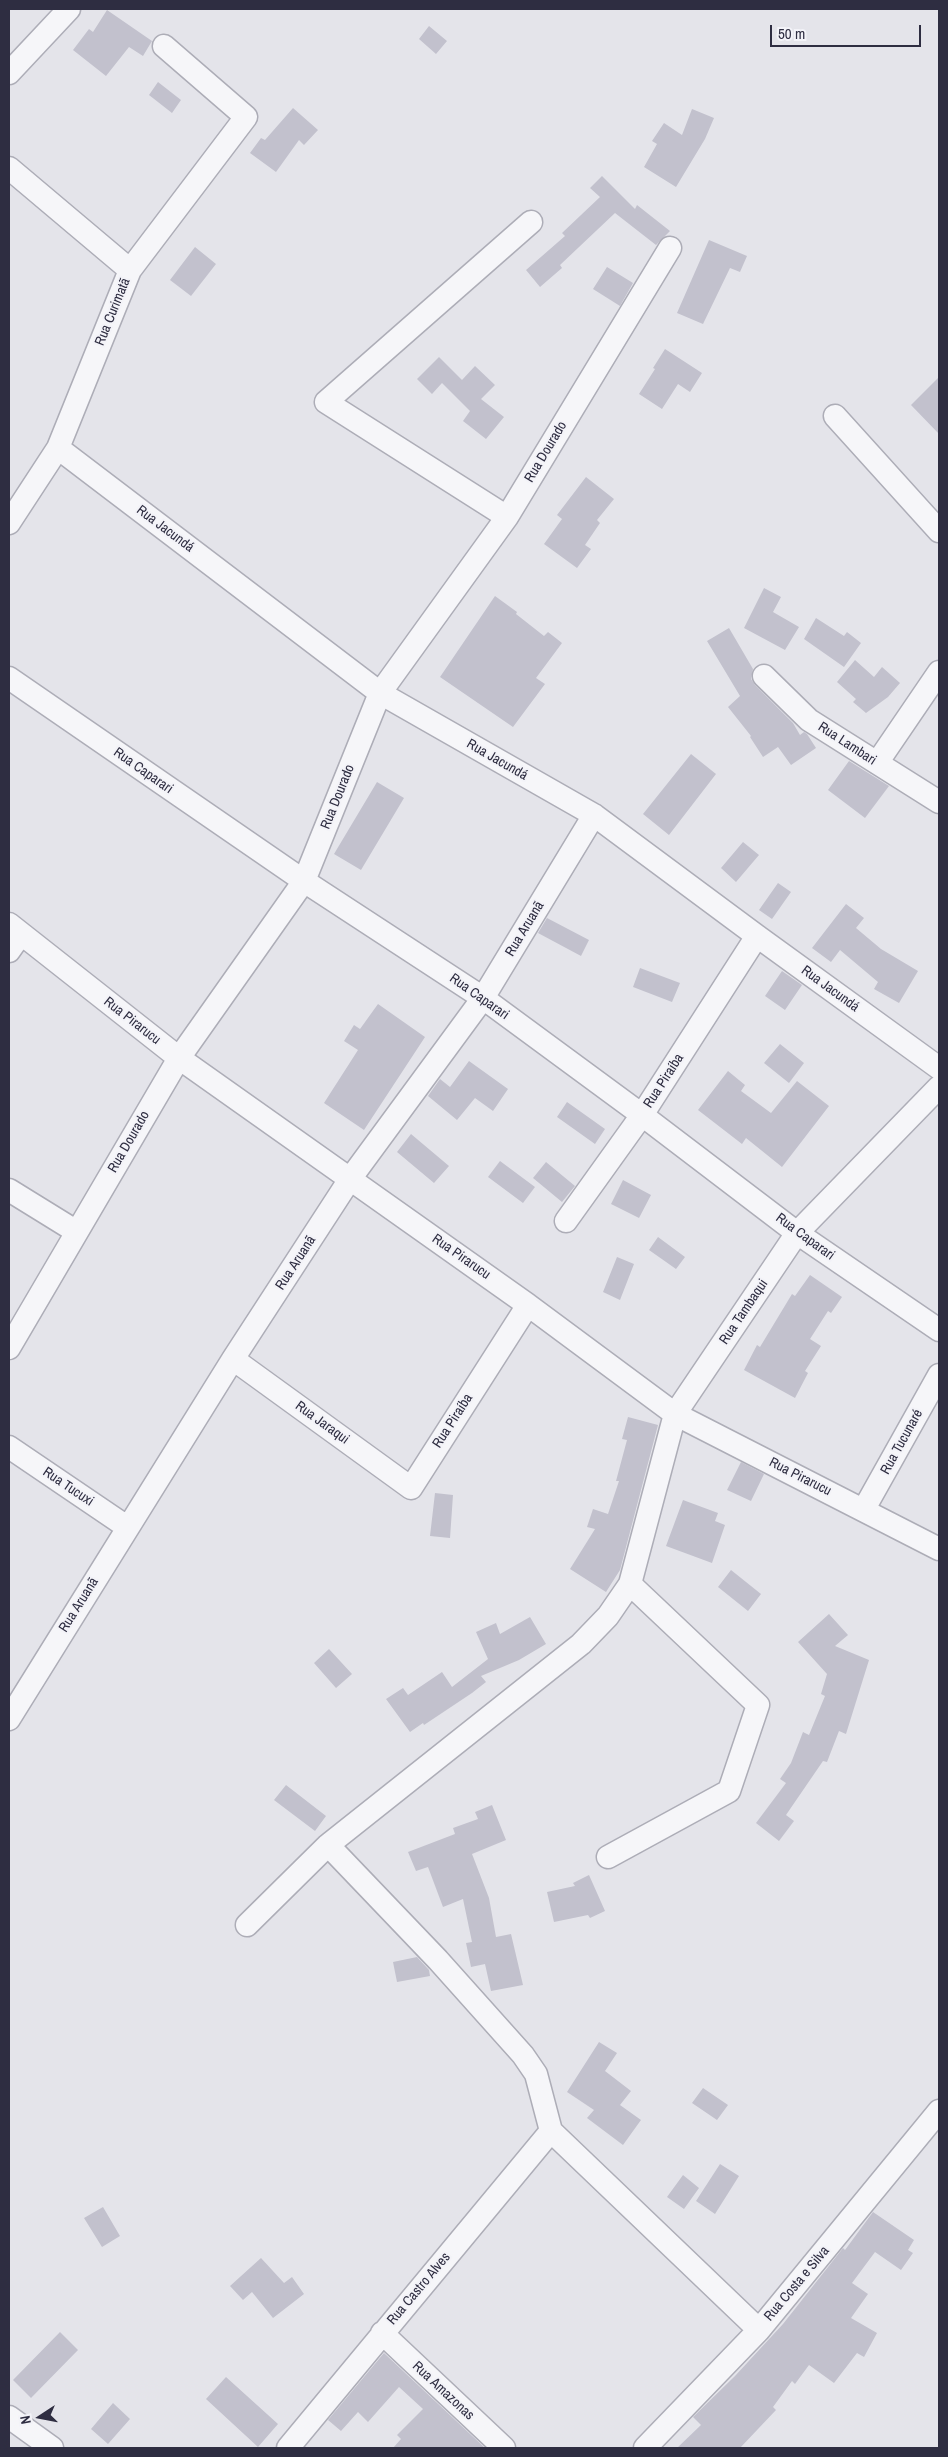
<!DOCTYPE html>
<meta charset="utf-8">
<style>
body{margin:0}
#map{position:relative;width:948px;height:2457px;overflow:hidden;background:#e4e4ea;font-family:"Archivo Narrow",sans-serif}
canvas{display:block}
.frame{position:absolute;inset:0;border:10px solid #2e2d41;pointer-events:none}
.north{position:absolute;left:15px;top:2392px;width:50px;height:50px;-webkit-text-stroke:4px #f3f3f8;paint-order:stroke;rotate:259deg;font-size:14px;font-weight:700;line-height:20px;text-align:center;color:#2e2d41}
.north::after{content:'';display:block;margin:auto;width:18px;height:22px;background:#2e2d41;clip-path:polygon(50% 0,100% 100%,50% 72%,0 100%)}
.scale{position:absolute;left:770px;top:25px;width:151px;height:22px;box-sizing:border-box;border:2px solid #2e2d41;border-top:0;padding-left:6px;font-size:15px;line-height:18px;white-space:nowrap;color:#2e2d41;-webkit-text-stroke:4px #f3f3f8;paint-order:stroke}
</style>
<div id="map">
<canvas width="948" height="2457"></canvas>
<div class="frame"></div>
<div class="north">N</div>
<div class="scale">50 m</div>
</div>
<script>
const c = document.querySelector('canvas').getContext('2d');
c.lineJoin = 'round';
function fillPath(path, color) {
  c.fillStyle = color;
  c.fill(path, 'evenodd');
}
function toPath(rows) {
  const path = new Path2D();
  for (const r of rows) {
    path.moveTo(r[0], r[1]);
    for (let i = 2; i < r.length; i += 2) path.lineTo(r[i], r[i + 1]);
  }
  return path;
}
function strokePath(path, color, width, dash) {
  c.strokeStyle = color;
  c.lineWidth = width;
  c.lineCap = dash ? 'butt' : 'round';
  c.setLineDash(dash || []);
  c.stroke(path);
}
function write(font, color, halo, rows, align = 'center') {
  c.font = font + ' "Archivo Narrow",sans-serif';
  c.lineWidth = 4;
  c.setLineDash([]);
  c.textBaseline = 'middle';
  c.strokeStyle = halo;
  c.fillStyle = color;
  for (const [text, x, y, turn = 0] of rows) {
    c.save();
    c.translate(x, y);
    c.rotate((+turn || 0) * Math.PI / 180);
    c.textAlign = isNaN(turn) ? turn : align;
    if (halo) c.strokeText(text, 0, 0);
    c.fillText(text, 0, 0);
    c.restore();
  }
}
fillPath(toPath([
 [107,10,152,41,143,56,129,47,106,76,73,50,89,29,93,32],
 [429,26,447,41,436,54,419,39],
 [158,82,181,100,172,113,149,95],
 [293,108,318,130,304,145,299,140,276,172,250,153,261,138,265,140],
 [692,109,714,118,705,139,676,187,644,167,657,144,652,141,664,123,682,135],
 [602,176,635,209,637,205,670,231,656,245,615,213,560,265,562,268,540,287,526,270,565,236,562,233,600,197,590,188],
 [709,240,747,256,740,272,730,268,703,324,677,313],
 [195,247,216,264,191,296,170,280],
 [607,267,633,283,620,306,593,289],
 [665,349,702,373,690,392,678,384,662,409,639,394,655,369,653,368],
 [439,357,462,380,475,366,495,385,481,399,504,417,486,439,463,421,470,411,442,383,432,394,417,379],
 [939,377,939,434,911,405],
 [586,477,614,499,597,520,600,523,585,545,591,549,577,568,544,544,562,519,557,515],
 [764,588,781,597,773,612,799,627,785,650,744,628],
 [495,596,517,612,516,614,544,636,548,632,562,643,536,678,545,684,513,727,440,677],
 [816,618,844,636,847,632,861,643,844,667,804,639],
 [729,628,753,669,751,679,755,685,793,723,800,735,804,732,807,734,816,748,791,765,778,747,763,757,750,737,751,736,728,707,740,696,707,641],
 [855,660,874,677,882,667,900,683,888,697,866,713,853,702,856,699,837,682],
 [691,754,716,774,669,835,643,814],
 [849,761,889,786,865,818,828,790],
 [377,782,404,798,361,870,334,854],
 [743,842,759,855,736,882,721,868],
 [778,883,791,892,772,919,759,910],
 [846,904,864,918,856,928,881,949,918,971,899,1003,874,989,878,982,840,950,831,962,812,948],
 [547,918,589,940,581,956,538,933],
 [640,968,680,983,672,1002,633,987],
 [782,971,802,985,785,1010,765,996],
 [378,1004,425,1037,364,1130,324,1103,358,1050,344,1041,354,1025,360,1029],
 [780,1044,804,1063,789,1083,764,1063],
 [469,1061,508,1089,493,1111,475,1098,457,1120,428,1096,440,1079,450,1087],
 [728,1071,745,1085,741,1091,771,1113,797,1081,829,1106,782,1167,746,1138,742,1144,698,1110],
 [567,1102,605,1129,595,1144,557,1117],
 [411,1134,449,1166,434,1183,397,1152],
 [500,1161,535,1187,523,1203,488,1177],
 [546,1162,575,1186,562,1202,533,1178],
 [623,1180,651,1195,639,1218,611,1204],
 [658,1237,685,1257,676,1269,649,1250],
 [617,1257,634,1264,620,1300,603,1292],
 [810,1275,842,1297,831,1313,828,1311,810,1339,821,1346,805,1371,808,1373,795,1398,744,1370,757,1345,760,1347,792,1294,795,1296],
 [628,1417,658,1425,620,1570,606,1592,570,1569,595,1529,587,1527,593,1509,608,1514,619,1481,616,1481,627,1440,622,1439],
 [741,1462,764,1474,751,1501,727,1490],
 [435,1493,453,1495,450,1538,430,1536],
 [683,1500,718,1513,715,1521,725,1525,712,1563,666,1546],
 [731,1570,761,1594,748,1611,718,1587],
 [829,1614,848,1635,835,1646,869,1660,846,1734,839,1731,827,1762,823,1761,786,1815,794,1821,779,1841,756,1823,786,1783,780,1779,791,1763,803,1732,809,1735,825,1696,821,1694,827,1674,798,1642],
 [530,1617,546,1644,519,1660,481,1676,486,1682,472,1693,424,1725,423,1723,410,1732,386,1699,403,1688,408,1695,442,1672,452,1687,488,1659,476,1632,496,1623,500,1634],
 [329,1649,352,1674,336,1688,314,1663],
 [286,1785,326,1816,315,1831,274,1800],
 [492,1805,506,1840,472,1854,489,1898,496,1937,511,1934,523,1985,491,1991,485,1964,471,1967,466,1943,472,1942,463,1899,443,1907,428,1867,416,1871,408,1852,455,1834,453,1828,478,1819,475,1812],
 [589,1875,605,1911,590,1918,588,1915,554,1922,547,1892,575,1886,573,1883],
 [417,1957,429,1970,430,1976,397,1982,393,1962],
 [599,2042,617,2053,605,2071,631,2091,620,2105,641,2120,623,2145,587,2118,594,2110,567,2092],
 [703,2088,728,2105,717,2120,692,2103],
 [720,2164,739,2176,715,2214,696,2201],
 [683,2175,699,2188,684,2209,667,2197],
 [103,2207,120,2236,102,2247,84,2218],
 [873,2212,914,2240,908,2250,913,2253,901,2270,875,2252,852,2283,868,2294,851,2318,877,2333,864,2357,857,2353,834,2383,809,2365,795,2384,792,2381,773,2407,776,2410,740,2448,677,2448,701,2425,693,2417,735,2376,783,2324,843,2248,845,2250],
 [261,2258,284,2283,292,2277,304,2294,273,2318,252,2292,243,2300,230,2286],
 [60,2332,78,2350,31,2398,13,2380],
 [384,2353,485,2448,393,2448,401,2439,397,2435,423,2409,399,2387,368,2422,358,2412,341,2431,328,2420],
 [226,2377,278,2424,258,2447,206,2399],
 [113,2403,130,2419,108,2444,91,2429]
]), '#c2c1cd');
const minor = toPath([
 [9,73,69,9],
 [9,168,130,270],
 [835,416,939,531],
 [58,448,380,693,594,815,757,936,939,1068],
 [507,517,326,402,531,222],
 [9,523,58,448,130,270,246,117,164,46],
 [764,676,809,720,939,802],
 [9,678,304,881,483,998,642,1115,797,1233,939,1330],
 [877,763,939,672],
 [9,924,179,1058,528,1305,675,1414,939,1549],
 [9,951,21,934],
 [9,1190,77,1232],
 [566,1221,642,1115,757,936],
 [9,1348,179,1058,304,881,380,693,507,517,670,248],
 [233,1359,411,1488,528,1305],
 [9,1447,127,1527],
 [864,1509,939,1375],
 [9,1719,233,1359,350,1179,483,998,594,815],
 [328,1845,438,1960,523,2055,536,2074,551,2131,759,2330],
 [608,1857,729,1791,758,1705,630,1584],
 [247,1925,328,1845,581,1644,608,1616,630,1584,675,1414,797,1233,939,1087],
 [382,2333,504,2448],
 [9,2417,52,2448],
 [288,2448,551,2131],
 [645,2448,759,2330,939,2111]
]);
strokePath(minor, '#adadb7', 25);
strokePath(minor, '#f6f6f9', 22);
write('14px', '#2e2d41', '#f3f3f8', [
 ["Rua Curimatã",113,312,-68],
 ["Rua Dourado",546,452,-59],
 ["Rua Jacundá",165,529,37],
 ["Rua Lambari",847,744,33],
 ["Rua Jacundá",497,760,30],
 ["Rua Caparari",143,771,35],
 ["Rua Dourado",338,797,-68],
 ["Rua Aruanã",525,929,-59],
 ["Rua Jacundá",830,989,36],
 ["Rua Caparari",479,997,35],
 ["Rua Pirarucu",132,1021,38],
 ["Rua Piraíba",664,1081,-57],
 ["Rua Dourado",129,1142,-60],
 ["Rua Caparari",805,1237,36],
 ["Rua Pirarucu",461,1257,35],
 ["Rua Aruanã",296,1263,-57],
 ["Rua Tambaqui",744,1312,-56],
 ["Rua Piraíba",453,1421,-57],
 ["Rua Jaraqui",322,1423,36],
 ["Rua Tucunaré",902,1442,-61],
 ["Rua Pirarucu",800,1477,27],
 ["Rua Tucuxi",68,1487,34],
 ["Rua Aruanã",79,1605,-58],
 ["Rua Costa e Silva",797,2284,-50],
 ["Rua Castro Alves",419,2289,-50],
 ["Rua Amazonas",443,2391,43]
]);
</script>
